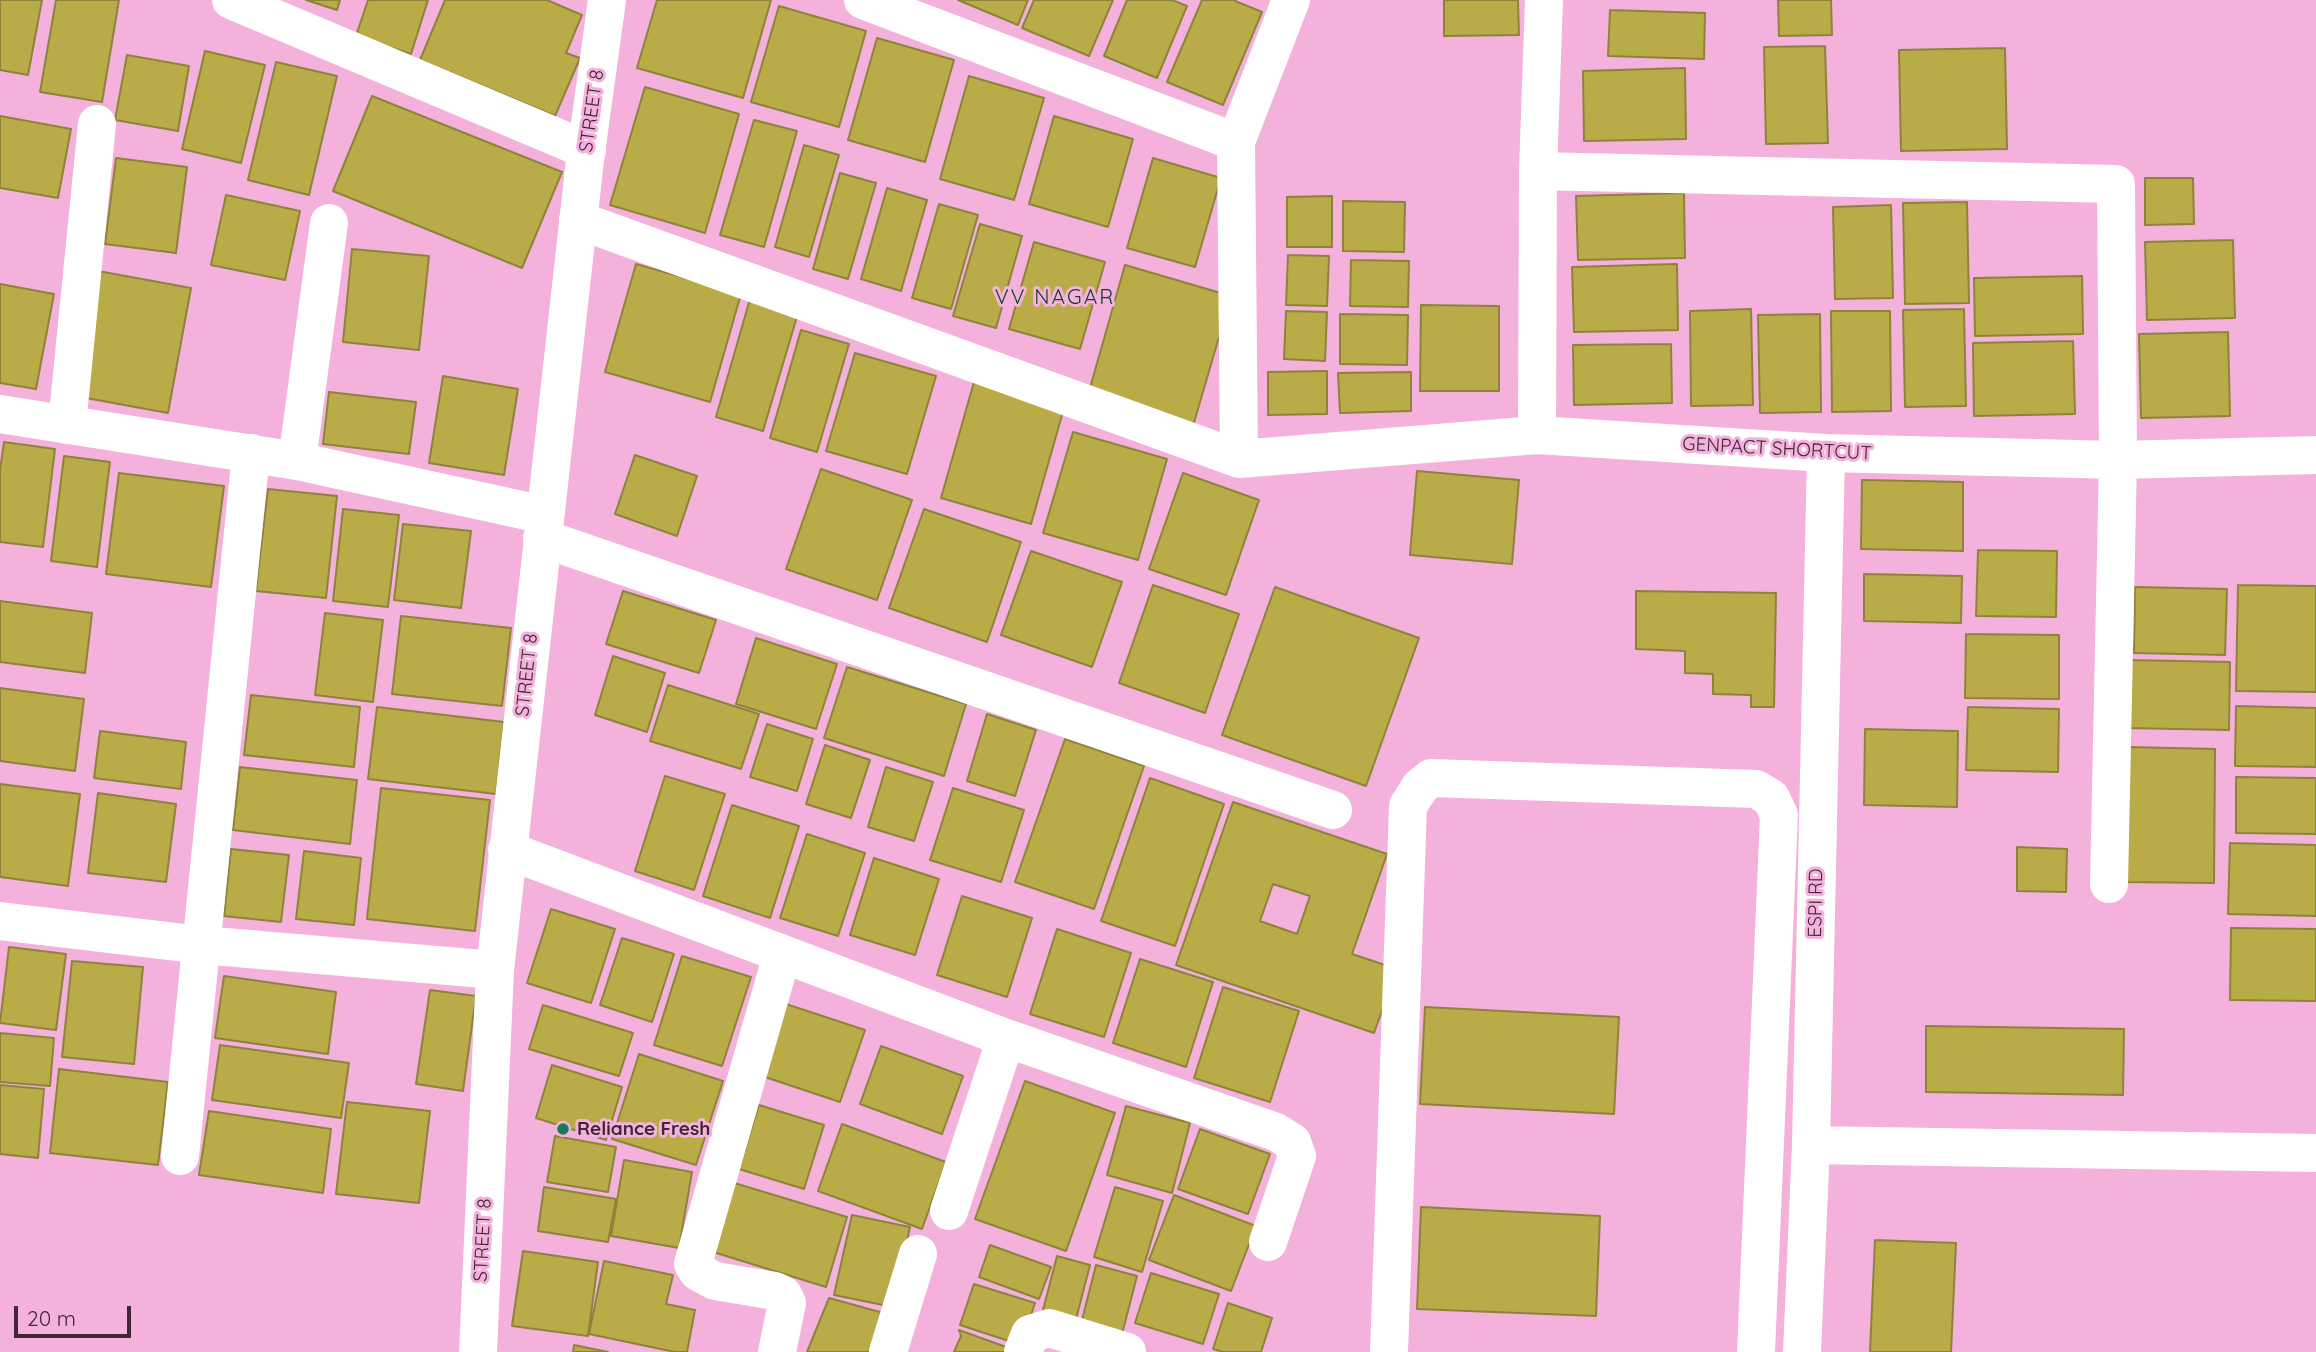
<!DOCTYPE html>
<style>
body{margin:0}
#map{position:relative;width:2316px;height:1352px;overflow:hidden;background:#f3b1db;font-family:Quicksand,sans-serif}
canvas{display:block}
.scale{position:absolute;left:14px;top:1306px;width:117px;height:32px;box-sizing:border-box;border:4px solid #402637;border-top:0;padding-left:9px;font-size:21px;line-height:24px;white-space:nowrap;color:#402637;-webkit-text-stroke:5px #f3b1db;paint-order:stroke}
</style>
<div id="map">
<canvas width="2316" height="1352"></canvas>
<div class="scale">20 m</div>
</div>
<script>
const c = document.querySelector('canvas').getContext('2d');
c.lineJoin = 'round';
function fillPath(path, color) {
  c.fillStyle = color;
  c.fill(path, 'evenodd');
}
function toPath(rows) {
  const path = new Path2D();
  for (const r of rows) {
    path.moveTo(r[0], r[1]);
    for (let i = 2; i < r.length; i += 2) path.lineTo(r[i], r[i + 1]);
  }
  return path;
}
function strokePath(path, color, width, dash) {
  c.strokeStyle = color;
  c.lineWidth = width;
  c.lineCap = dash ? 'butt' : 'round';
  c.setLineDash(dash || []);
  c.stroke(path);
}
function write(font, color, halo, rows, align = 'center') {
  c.font = font + ' Quicksand,sans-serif';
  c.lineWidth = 6;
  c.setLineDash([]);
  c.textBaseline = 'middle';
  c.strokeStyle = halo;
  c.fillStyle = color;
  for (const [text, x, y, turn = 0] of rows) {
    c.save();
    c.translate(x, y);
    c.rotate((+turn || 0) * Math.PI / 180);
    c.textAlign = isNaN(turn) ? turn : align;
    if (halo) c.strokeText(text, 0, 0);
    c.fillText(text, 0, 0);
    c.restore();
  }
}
const building = toPath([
 [0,0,42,0,28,75,0,70,0,0],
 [56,0,119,0,102,102,40,92,56,0],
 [306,0,340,0,337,10,306,0],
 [368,0,428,0,411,54,356,36,368,0],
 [445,0,547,0,582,15,566,53,580,58,555,116,420,60,445,0],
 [657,0,771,0,743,98,637,68,657,0],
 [958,0,1028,0,1018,25,958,0],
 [1034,0,1113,0,1089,56,1022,28,1034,0],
 [1127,0,1172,0,1187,6,1157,78,1104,56,1127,0],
 [1202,0,1233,0,1262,12,1223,105,1167,82,1202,0],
 [1444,0,1518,0,1519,35,1444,36,1444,0],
 [1778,0,1831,0,1832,35,1779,36,1778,0],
 [779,6,866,31,839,127,751,102,779,6],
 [1610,10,1705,13,1704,59,1608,56,1610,10],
 [877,38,954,60,925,162,848,140,877,38],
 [1825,46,1828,143,1766,144,1764,47,1825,46],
 [2005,48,2007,149,1901,151,1899,50,2005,48],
 [205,51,265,65,241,163,182,149,205,51],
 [127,55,189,66,178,131,115,120,127,55],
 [276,62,337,76,309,195,248,180,276,62],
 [1685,68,1686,139,1584,141,1583,71,1685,68],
 [969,76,1044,98,1014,200,940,179,969,76],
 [645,87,739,114,705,233,610,205,645,87],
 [372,96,562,172,522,268,333,191,372,96],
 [0,116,71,129,58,198,0,188,0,116],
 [1054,116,1133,139,1108,227,1029,204,1054,116],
 [754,120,797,131,764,247,720,235,754,120],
 [804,145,839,155,809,257,775,247,804,145],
 [116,158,187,167,176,253,105,244,116,158],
 [1153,158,1221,178,1195,267,1127,248,1153,158],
 [840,173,876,183,848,279,813,269,840,173],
 [2145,178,2193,178,2194,224,2145,225,2145,178],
 [887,188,927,200,901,291,861,279,887,188],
 [1684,193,1685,258,1578,260,1576,196,1684,193],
 [226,195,300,211,285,280,211,265,226,195],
 [1332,196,1332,247,1287,247,1287,197,1332,196],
 [1343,201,1405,202,1404,252,1343,251,1343,201],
 [1967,202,1969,303,1905,304,1903,203,1967,202],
 [939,204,978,215,951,309,912,298,939,204],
 [1891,205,1893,298,1835,299,1833,207,1891,205],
 [980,224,1022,236,996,328,953,316,980,224],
 [2233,240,2235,318,2147,320,2145,242,2233,240],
 [1034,242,1105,262,1080,349,1009,329,1034,242],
 [352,249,429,256,419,350,343,342,352,249],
 [1288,255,1329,256,1327,306,1286,305,1288,255],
 [1351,260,1409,261,1408,307,1350,306,1351,260],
 [636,264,741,294,710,402,605,372,636,264],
 [1677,264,1678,330,1574,332,1572,267,1677,264],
 [1125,265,1231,296,1193,426,1088,395,1125,265],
 [98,271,191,288,168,413,75,396,98,271],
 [2082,276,2083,334,1975,336,1974,278,2082,276],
 [0,284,54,294,36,389,0,383,0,284],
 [750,299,798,313,763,431,716,417,750,299],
 [1421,305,1499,306,1499,391,1420,391,1421,305],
 [1751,309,1753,405,1691,406,1690,311,1751,309],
 [1964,309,1966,406,1905,407,1903,310,1964,309],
 [1286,311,1327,312,1325,361,1284,359,1286,311],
 [1831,311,1890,311,1891,411,1832,412,1831,311],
 [1340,314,1408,315,1407,365,1340,364,1340,314],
 [1820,314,1821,412,1760,413,1758,315,1820,314],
 [801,330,849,344,817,452,770,438,801,330],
 [2228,332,2230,416,2141,418,2139,334,2228,332],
 [2073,341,2075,414,1974,416,1973,343,2073,341],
 [1671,344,1672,403,1574,405,1573,345,1671,344],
 [855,353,936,376,907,474,826,451,855,353],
 [1327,371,1327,414,1268,415,1268,372,1327,371],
 [1411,372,1411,411,1340,413,1338,373,1411,372],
 [443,376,518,389,504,475,429,463,443,376],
 [974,382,1064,408,1031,524,941,498,974,382],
 [329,392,416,402,409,454,323,444,329,392],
 [1073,432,1167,459,1138,560,1043,533,1073,432],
 [4,442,55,449,43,547,0,542,0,470,4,442],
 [635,455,697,476,677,536,615,514,635,455],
 [64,456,110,462,97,567,51,561,64,456],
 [821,469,912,500,877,600,786,569,821,469],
 [1417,471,1519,480,1512,564,1410,555,1417,471],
 [119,473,224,486,211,587,106,574,119,473],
 [1183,473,1259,500,1226,595,1149,569,1183,473],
 [1862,480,1963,482,1963,551,1861,549,1862,480],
 [268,489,337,496,326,598,256,591,268,489],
 [343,509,399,515,388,607,333,601,343,509],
 [924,509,1021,542,987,642,889,608,924,509],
 [403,524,471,531,461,608,394,600,403,524],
 [1978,550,2057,551,2056,617,1976,616,1978,550],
 [1031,551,1122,582,1092,667,1001,635,1031,551],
 [1864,574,1962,576,1961,623,1864,621,1864,574],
 [1153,585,1239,614,1205,713,1119,683,1153,585],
 [2238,585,2316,586,2316,692,2236,691,2238,585],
 [1275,587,1419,638,1366,786,1222,735,1275,587],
 [2135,587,2227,589,2225,655,2134,653,2135,587],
 [623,591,716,620,699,673,606,644,623,591],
 [1636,591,1776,593,1774,707,1751,707,1751,695,1713,694,1713,674,1685,673,1685,651,1636,649,1636,591],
 [0,601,92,613,85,673,0,662,0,601],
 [325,613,383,620,373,702,315,695,325,613],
 [401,616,511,628,502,706,392,694,401,616],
 [1966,634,2059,635,2059,699,1965,698,1966,634],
 [756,638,837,664,816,729,736,704,756,638],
 [613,656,665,673,647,732,595,715,613,656],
 [2126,660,2230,662,2229,730,2125,728,2126,660],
 [847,667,966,704,944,776,824,738,847,667],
 [668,685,759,714,741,769,650,741,668,685],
 [0,688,84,699,75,771,0,761,0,688],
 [251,695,360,707,354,767,244,755,251,695],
 [2236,706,2316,708,2316,767,2235,766,2236,706],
 [377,707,504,722,496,794,368,779,377,707],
 [1968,707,2059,709,2058,772,1966,770,1968,707],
 [987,714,1036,730,1015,796,967,781,987,714],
 [767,724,813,739,797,791,750,777,767,724],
 [1865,729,1958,731,1957,807,1864,805,1865,729],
 [100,731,186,742,181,789,94,778,100,731],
 [1065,739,1144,766,1094,909,1015,882,1065,739],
 [825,745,870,760,851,818,806,804,825,745],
 [2127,747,2215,749,2214,883,2125,882,2127,747],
 [240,767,357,780,350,844,233,830,240,767],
 [886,767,933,782,914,841,868,827,886,767],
 [665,776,725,794,694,890,635,871,665,776],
 [2236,777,2316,778,2316,834,2236,833,2236,777],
 [1150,778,1224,804,1175,946,1101,921,1150,778],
 [0,784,80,794,68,886,0,877,0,784],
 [381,788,490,800,475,931,367,919,381,788],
 [953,788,1024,810,1001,882,930,860,953,788],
 [98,793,176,804,166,882,88,873,98,793],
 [1233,802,1387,854,1352,954,1397,969,1374,1033,1176,965,1233,802],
 [1273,884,1310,896,1297,934,1260,921,1273,884],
 [732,805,799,826,770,918,703,896,732,805],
 [807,834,865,853,838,936,780,918,807,834],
 [2230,843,2316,845,2316,916,2228,914,2230,843],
 [2017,847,2067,849,2066,892,2017,891,2017,847],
 [231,849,289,855,281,922,224,916,231,849],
 [304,851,361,858,354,925,296,919,304,851],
 [874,858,939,879,915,955,850,935,874,858],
 [962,896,1032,918,1007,997,937,975,962,896],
 [551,909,615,929,591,1003,527,983,551,909],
 [2231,928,2316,929,2316,1001,2230,1000,2231,928],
 [1057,929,1131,953,1104,1037,1030,1014,1057,929],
 [622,938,674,954,652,1022,600,1005,622,938],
 [9,947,66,954,56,1030,0,1023,9,947],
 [682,956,751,977,722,1066,654,1045,682,956],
 [1140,959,1213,982,1186,1067,1113,1043,1140,959],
 [72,961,143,967,134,1064,62,1057,72,961],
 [224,976,336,992,328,1054,215,1038,224,976],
 [1223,987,1299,1011,1270,1102,1194,1078,1223,987],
 [430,990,476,996,463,1091,416,1084,430,990],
 [786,1004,865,1030,840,1102,762,1076,786,1004],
 [543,1005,633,1033,619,1076,529,1049,543,1005],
 [1425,1007,1619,1017,1614,1114,1420,1104,1425,1007],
 [1926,1026,2124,1029,2123,1095,1926,1092,1926,1026],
 [0,1033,54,1038,50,1086,0,1082,0,1033],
 [220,1045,349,1063,341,1118,212,1100,220,1045],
 [881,1046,963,1076,942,1134,860,1104,881,1046],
 [639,1054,723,1081,696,1165,612,1139,639,1054],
 [552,1065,622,1087,606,1140,536,1118,552,1065],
 [59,1069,168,1082,158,1165,50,1153,59,1069],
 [1025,1081,1115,1113,1066,1251,975,1219,1025,1081],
 [0,1085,44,1089,38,1158,0,1154,0,1085],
 [347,1102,430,1111,419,1203,336,1194,347,1102],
 [759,1105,824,1125,804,1189,739,1169,759,1105],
 [1126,1106,1190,1123,1172,1193,1107,1175,1126,1106],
 [209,1111,331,1129,323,1193,199,1175,209,1111],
 [842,1124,946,1162,922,1229,818,1191,842,1124],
 [1200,1129,1270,1154,1248,1214,1178,1189,1200,1129],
 [555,1136,616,1147,608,1192,547,1182,555,1136],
 [624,1160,692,1172,679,1248,611,1236,624,1160],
 [731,1182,847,1217,826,1287,710,1251,731,1182],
 [544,1187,616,1199,608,1242,538,1231,544,1187],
 [1115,1187,1163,1201,1142,1272,1094,1257,1115,1187],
 [1174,1195,1256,1226,1231,1291,1149,1260,1174,1195],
 [1421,1207,1600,1216,1596,1316,1417,1309,1421,1207],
 [852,1215,910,1227,893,1307,834,1295,852,1215],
 [1875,1240,1956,1243,1951,1352,1870,1352,1875,1240],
 [990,1245,1051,1267,1039,1299,979,1277,990,1245],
 [523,1251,598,1262,588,1336,512,1326,523,1251],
 [1057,1256,1090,1265,1075,1323,1042,1314,1057,1256],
 [604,1261,673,1275,666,1304,695,1310,687,1352,675,1352,589,1334,604,1261],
 [1096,1265,1137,1276,1122,1334,1081,1324,1096,1265],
 [1151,1273,1219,1294,1203,1344,1135,1323,1151,1273],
 [974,1284,1035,1303,1021,1345,960,1325,974,1284],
 [829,1298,887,1314,877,1352,807,1352,829,1298],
 [1228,1303,1272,1318,1261,1352,1223,1352,1213,1349,1228,1303],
 [959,1330,1017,1351,1016,1352,954,1352,961,1336,959,1330],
 [574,1345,608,1352,573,1352,574,1345]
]);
fillPath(building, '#baab49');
strokePath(building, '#8e833b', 2);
strokePath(toPath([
 [231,0,587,150],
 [863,0,1236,142,1291,0],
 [1544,0,1538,171,2116,184,2118,460,2109,884],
 [1236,142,1239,459],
 [578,220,1239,459,1537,435,1826,453,2118,460,2316,455],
 [0,414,297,461,545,515],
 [67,425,97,124],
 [1537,435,1538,171],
 [297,461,329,223],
 [542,538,1333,810],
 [507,850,1006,1038,1276,1132,1292,1142,1297,1156,1268,1242],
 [0,921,202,945,495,970],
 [1811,1145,2316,1153],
 [180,1156,251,453],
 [949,1211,1006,1038],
 [777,1352,787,1303,783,1295,775,1291,715,1281,698,1272,693,1264,782,955],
 [888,1352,918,1254],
 [1023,1352,1030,1334,1049,1328,1127,1352],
 [1389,1352,1408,806,1420,787,1431,778,1756,789,1771,798,1779,815,1756,1352],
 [1802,1352,1811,1145,1826,453]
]), '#fff', 38);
strokePath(toPath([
 [478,1352,495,970,585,160,607,0]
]), '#fff', 38);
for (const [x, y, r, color] of [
 [563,1129,7,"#177b53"]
]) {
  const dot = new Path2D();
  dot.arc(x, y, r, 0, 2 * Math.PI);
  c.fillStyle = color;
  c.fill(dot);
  strokePath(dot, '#f3b1db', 2.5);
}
write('19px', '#402637', '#f3b1db', [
 ["STREET 8",592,111,-82],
 ["GENPACT SHORTCUT",1777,449,3],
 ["STREET 8",527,675,-84],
 ["ESPI RD",1816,903,-89],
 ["STREET 8",483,1240,-87]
]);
write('bold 19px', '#402637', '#f3b1db', [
 ["Reliance Fresh",577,1129]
], 'left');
c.letterSpacing = '2px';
write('21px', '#15402d', '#f3b1db', [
 ["VV NAGAR",1055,298]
]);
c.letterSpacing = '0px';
</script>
